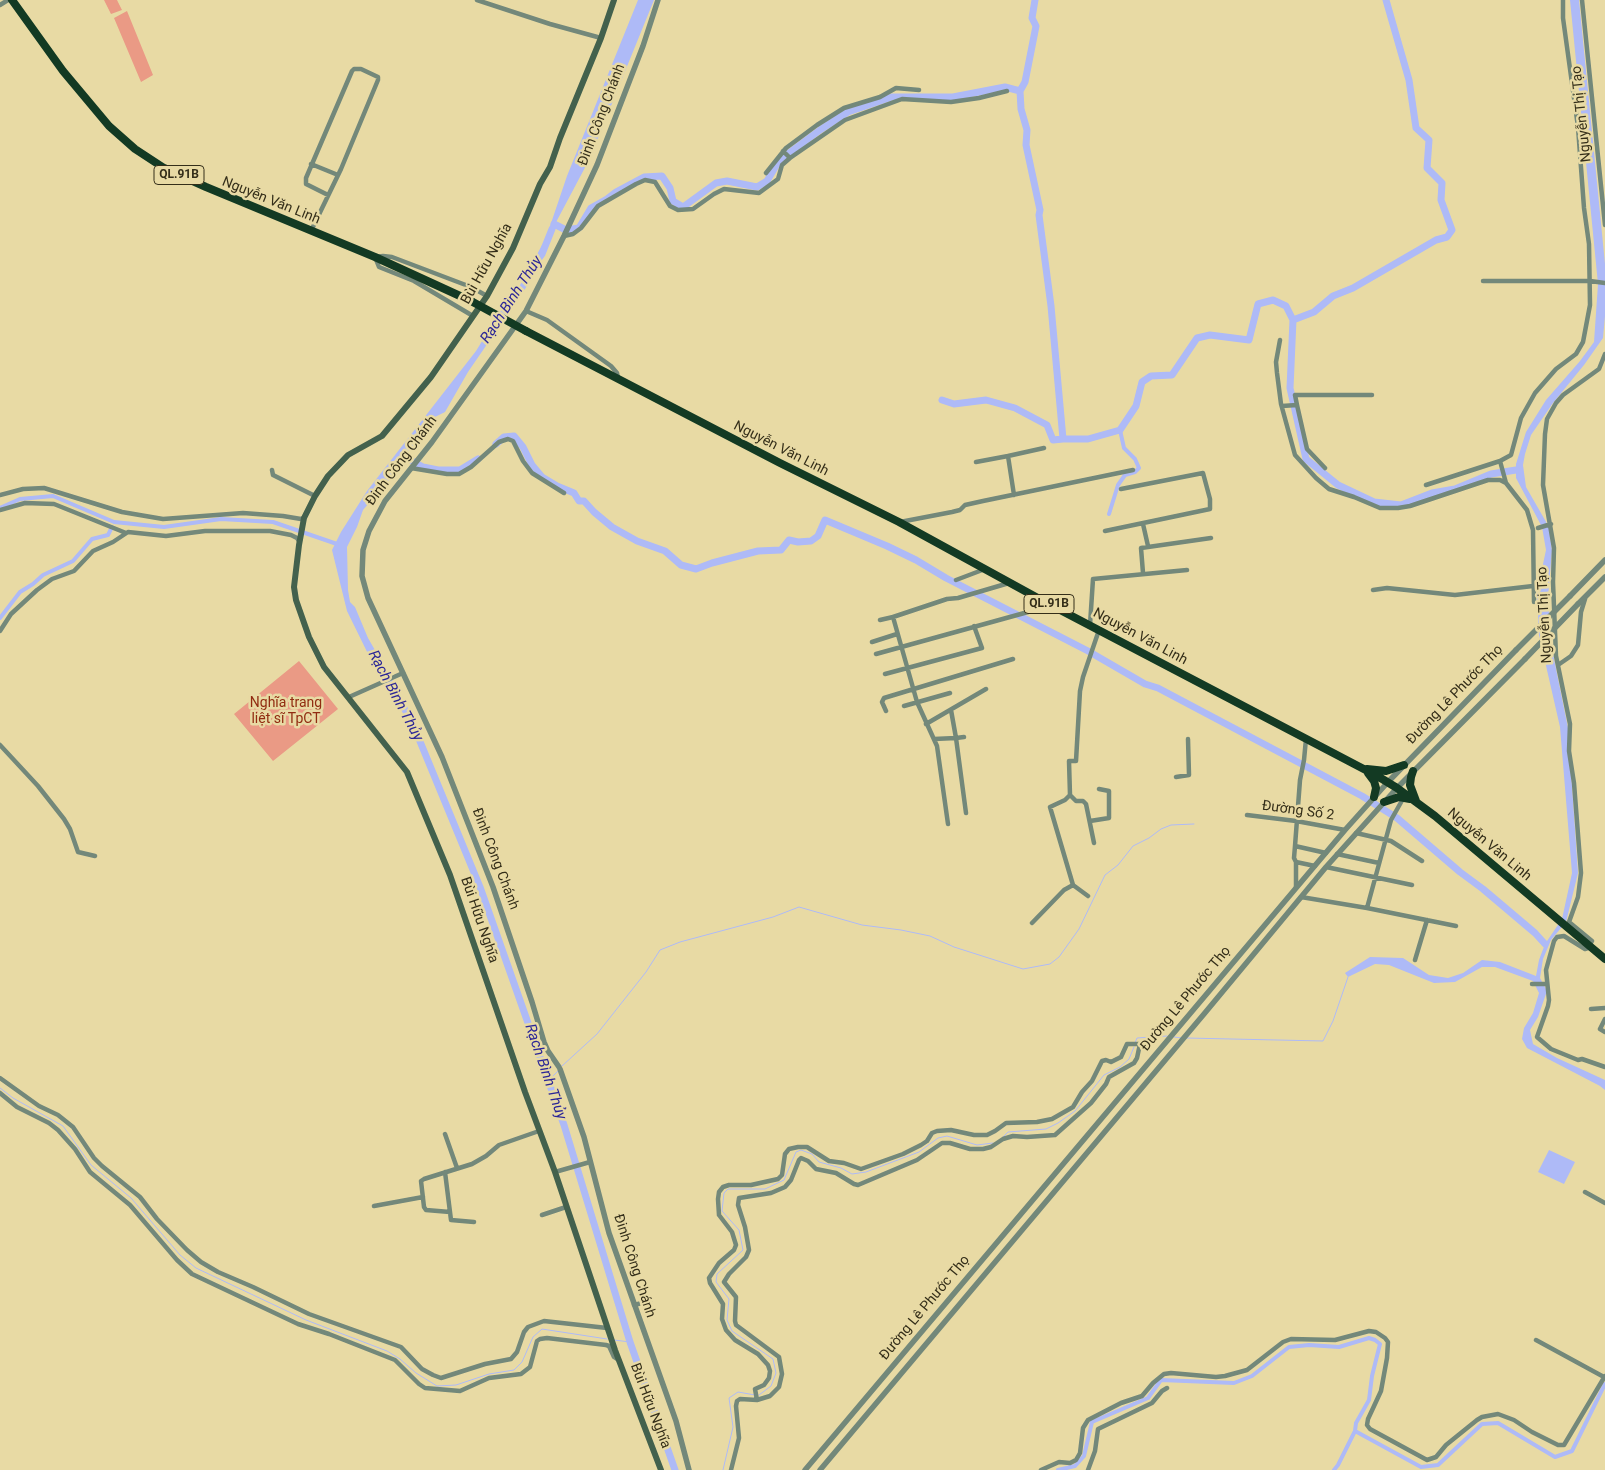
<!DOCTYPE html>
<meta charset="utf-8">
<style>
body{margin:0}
canvas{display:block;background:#e8daa4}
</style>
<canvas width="1605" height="1470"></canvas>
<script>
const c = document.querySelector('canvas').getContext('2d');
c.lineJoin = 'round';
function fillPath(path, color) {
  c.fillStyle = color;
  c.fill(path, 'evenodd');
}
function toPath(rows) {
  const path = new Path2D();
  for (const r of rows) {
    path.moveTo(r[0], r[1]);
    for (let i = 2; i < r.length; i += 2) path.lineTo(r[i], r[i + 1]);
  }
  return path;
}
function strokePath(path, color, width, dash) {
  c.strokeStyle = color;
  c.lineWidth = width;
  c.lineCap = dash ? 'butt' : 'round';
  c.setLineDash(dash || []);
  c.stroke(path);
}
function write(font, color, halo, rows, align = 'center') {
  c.font = font + ' Roboto,sans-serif';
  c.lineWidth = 5;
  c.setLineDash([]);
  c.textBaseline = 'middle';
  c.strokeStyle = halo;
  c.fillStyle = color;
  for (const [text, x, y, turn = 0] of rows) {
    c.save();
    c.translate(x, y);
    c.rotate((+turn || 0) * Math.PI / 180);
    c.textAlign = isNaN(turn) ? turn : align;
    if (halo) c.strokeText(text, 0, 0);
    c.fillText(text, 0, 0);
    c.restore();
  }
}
fillPath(toPath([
 [104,0,117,0,122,10,111,14],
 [127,11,153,75,141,82,114,18],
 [299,661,338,709,273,761,234,714]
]), '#ea9a85');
fillPath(toPath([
 [638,0,654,0,589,160,536,260,527,286,468,372,445,412,435,417,426,432,405,455,390,479,363,510,357,527,347,547,348,590,350,602,355,607,368,638,398,690,386,686,373,664,347,611,332,550,341,532,367,491,476,351,500,312,519,287,546,238,567,176],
 [1570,0,1579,0,1605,264,1605,316,1603,338,1584,365,1553,403,1531,435,1525,454,1523,465,1526,487,1549,527,1552,551,1548,597,1550,622,1553,654,1568,728,1578,873,1566,922,1551,940,1543,959,1540,978,1547,991,1538,1017,1530,1030,1533,1044,1557,1058,1605,1080,1605,1090,1600,1086,1527,1048,1522,1039,1524,1028,1533,1013,1539,993,1533,981,1495,967,1482,967,1455,982,1434,983,1389,965,1375,964,1348,977,1345,973,1370,957,1403,958,1429,975,1448,978,1463,973,1482,960,1500,962,1536,976,1539,960,1545,944,1562,919,1572,873,1560,727,1539,635,1537,592,1546,550,1542,527,1516,478,1516,464,1526,432,1546,400,1580,361,1594,342,1598,284],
 [1549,1150,1575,1162,1564,1184,1538,1172]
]), '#aebaf7');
strokePath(toPath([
 [1174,1037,1182,1038],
 [1186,1038,1323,1041,1333,1021,1348,977],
 [1135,1043,1137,1038,1167,1036],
 [562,1066,597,1034,646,972,660,950,680,942,773,917,799,907,862,925,901,930,930,936,954,947,1023,969,1050,964,1059,957,1079,929,1105,875,1118,865,1133,846,1149,838,1161,829,1171,825,1194,824],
 [548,1081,558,1071],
 [0,1088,13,1098,63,1126,91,1165,131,1198,180,1255,196,1268,306,1320,387,1351,400,1359,416,1373,437,1386,456,1385,489,1374,514,1370,522,1362,533,1337,542,1329,607,1339],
 [1003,1137,1008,1132,1046,1129,1058,1123,1075,1111,1104,1075,1120,1067,1129,1059,1134,1047],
 [614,1340,630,1342],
 [759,1395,771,1386,776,1373,773,1359,732,1331,727,1320,729,1299,716,1282,717,1274,743,1250,739,1230,722,1211,724,1193,728,1189,765,1189,784,1180,796,1152,801,1150,812,1154,819,1162,841,1168,852,1174,866,1172,919,1152,938,1138,947,1136,977,1145,993,1143],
 [723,1470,733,1427,729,1398,738,1392,755,1395]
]), '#aebaf7', 1);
strokePath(toPath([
 [0,508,20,499,53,496,114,522,164,527,221,519,273,522,337,544],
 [1109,514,1118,485,1125,475,1135,472,1139,468,1135,459,1124,448,1120,430],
 [0,618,20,592,33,584,43,575,73,561,92,539,108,535,112,527],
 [1355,1431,1421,1467,1438,1465,1482,1424,1498,1423,1555,1457,1572,1451,1605,1384],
 [1058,1470,1075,1466,1084,1456,1092,1422,1148,1398,1161,1380,1234,1383,1252,1376,1289,1347,1309,1345,1339,1347,1369,1338,1375,1340,1380,1344,1372,1376,1369,1400,1356,1423,1355,1431,1338,1465,1334,1470]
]), '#aebaf7', 4);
strokePath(toPath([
 [1386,0,1409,80,1416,128,1429,140,1427,168,1442,183,1441,200,1452,230,1447,237,1436,240,1353,288,1333,296,1314,312,1293,320,1290,388,1306,459,1338,485,1374,502,1401,505,1432,493,1455,489,1491,474,1516,470],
 [1020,91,1021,109,1027,130,1026,145,1040,210,1039,215,1051,306,1063,439,1088,439,1120,430,1136,406,1142,382,1151,376,1172,375,1197,338,1210,335,1249,340,1258,304,1273,300,1286,306,1293,320],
 [554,224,566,230,579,228,591,208,607,199,616,192,644,177,662,176,670,188,673,201,683,207,716,183,727,181,757,187,767,181,777,164,785,156,820,130,848,112,892,97,953,97,1005,87,1020,91,1025,82,1036,26,1032,18,1035,0],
 [529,272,542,254,552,229],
 [942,400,954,404,986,400,1015,408,1047,425,1053,440,1063,439],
 [496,444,504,437,514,436,523,447,532,465,542,477,557,486,574,493,579,501,584,501,594,512,612,527,637,541,665,551,681,565,696,569,712,563,758,551,781,550,789,540,798,542,811,541,818,536,825,520,887,546,916,560,946,578,1088,651,1145,684,1158,688,1362,796,1397,818,1460,872,1483,889,1535,933,1545,944],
 [403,456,423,467,438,470,460,470,478,459],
 [389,682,412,722,480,887,564,1125,630,1342,675,1470]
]), '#aebaf7', 7);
strokePath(toPath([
 [477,0,550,24,601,38],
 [1582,0,1605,225],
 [0,5,8,0],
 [790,158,845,120,902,99,951,102,979,98,1007,91],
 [311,164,338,175],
 [766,173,786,148,817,125,844,108,880,97,896,88,919,90],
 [311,231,341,169,378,80,378,77,361,69,354,69,352,71,306,178,306,184,328,195],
 [564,236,573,234,581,228,598,206,636,184,645,180,655,182,670,206,678,210,693,209,714,194,724,189,759,193,778,179,782,165,790,158,783,151],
 [1483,281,1590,281,1605,283],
 [526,311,547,320,611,366,617,373,618,378],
 [473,316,414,281,379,267,375,257,383,256,392,257,471,287,487,296],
 [1280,340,1276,362,1277,373,1281,404,1295,455,1316,478,1329,489,1354,497,1380,508,1398,508,1410,506,1488,480,1500,480,1506,483],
 [1605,354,1599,369,1563,395,1556,403,1547,419,1545,434,1543,485,1554,548,1553,582,1556,656,1570,724,1569,751,1574,783,1581,873,1578,897,1569,922,1592,941,1588,948,1585,949,1564,936,1557,937,1554,941,1546,970,1549,1000,1548,1006,1537,1037,1551,1049,1578,1060,1582,1059,1605,1067],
 [1297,405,1307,449,1325,468],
 [1282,406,1297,405,1295,395,1372,395],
 [976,462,1008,456],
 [411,468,447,474,459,474,471,467,499,442,508,439,513,441,523,461,532,473,564,493],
 [272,470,273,475,315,496],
 [1426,485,1500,461],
 [0,495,23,489,44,488,122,512,163,519,243,513,283,516,301,519,304,518],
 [1014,495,1008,456,1044,448],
 [0,510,25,503,54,504,126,533],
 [900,522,952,512,960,510,965,505,983,501,1133,470],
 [1143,524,1148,546],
 [1538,528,1551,524],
 [1105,531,1210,509,1210,499,1203,473,1121,489],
 [1143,573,1141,548,1211,538],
 [956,580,985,569],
 [1373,590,1387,588,1455,595,1533,586],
 [1534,602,1533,530,1527,510,1506,483,1500,461,1511,455,1521,418,1535,393,1556,369,1576,354,1583,342,1590,305,1589,244,1584,208,1578,127,1563,18,1563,0],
 [880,620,893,617],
 [1090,625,1093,579,1187,570],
 [0,631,11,614,37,590,52,579,74,571,93,551,113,542,128,532,166,536,205,531,270,531,291,535,297,538,299,541],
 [872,642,897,634],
 [876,654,1028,612,1045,602],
 [1558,665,1571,656,1578,645,1581,612,1585,599],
 [885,674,982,648,974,626],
 [349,697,403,673],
 [904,706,950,693],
 [951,710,956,738,964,737],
 [886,711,882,702,884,698,1013,659],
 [926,724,986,689],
 [934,739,956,738,966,813],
 [1306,739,1304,760,1300,780,1295,846,1326,853],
 [0,745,38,786,64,819,70,829,78,852,95,856],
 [1176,777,1189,775,1188,739],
 [1070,795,1076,801,1083,801,1086,804,1094,843],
 [1247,815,1296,821,1345,830],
 [1090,821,1109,818,1109,791,1099,789],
 [948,824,937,746,917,702,893,617,947,599,958,598,1009,583],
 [1356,833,1391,841,1422,861],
 [1295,846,1294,858,1296,862],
 [1337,854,1379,863],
 [1326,867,1412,885],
 [1073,885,1088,896],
 [1296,888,1296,862,1315,866],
 [1301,897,1367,908,1391,820,1404,797],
 [1367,908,1456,926],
 [1032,923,1064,890,1073,885,1050,807,1065,800,1070,795,1069,761,1076,761,1080,691,1083,677,1099,630],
 [1415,960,1427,920],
 [1532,984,1547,984],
 [1591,1009,1605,1008],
 [1605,1019,1600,1029,1605,1032],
 [0,1078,39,1106,58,1115,73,1127,94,1158,102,1166,140,1197,157,1219,187,1250,201,1262,218,1272,253,1287,309,1314,401,1347,422,1369,433,1375,441,1378,485,1364,511,1359,517,1352,524,1332,528,1327,544,1321,607,1328],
 [0,1093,17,1107,49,1123,58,1130,75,1149,90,1172,130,1205,177,1260,192,1274,298,1324,329,1334,395,1360,419,1384,425,1388,460,1391,489,1378,521,1374,530,1367,537,1341,540,1339,547,1338,606,1345,609,1346,614,1357,617,1359],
 [445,1134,457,1168],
 [445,1172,450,1212],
 [555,1172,590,1162],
 [1585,1192,1605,1203],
 [374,1206,423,1197],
 [542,1215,566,1207],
 [474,1222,451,1220,450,1212,426,1210,424,1207,421,1181,424,1179,472,1164,486,1156,499,1145,539,1131],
 [634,1305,650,1301],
 [1536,1340,1604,1377],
 [731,1470,739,1438,736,1406,737,1401,740,1399,757,1400,770,1396,779,1387,782,1374,779,1357,736,1325,735,1321,736,1297,724,1282,729,1274,746,1257,749,1250,745,1227,738,1205,739,1198,771,1193,785,1187,791,1180,799,1160,801,1158,808,1161,816,1169,836,1173,854,1184,858,1185,917,1160,942,1143,950,1143,970,1149,983,1149,991,1147,1003,1139,1013,1136,1027,1137,1055,1135,1091,1103,1106,1084,1109,1077,1134,1063,1137,1058,1140,1044,1127,1044,1121,1057,1111,1062,1106,1060,1102,1061,1092,1081,1082,1092,1073,1107,1052,1119,1037,1122,1006,1123,995,1131,987,1135,974,1135,951,1130,937,1131,932,1133,927,1141,921,1145,903,1154,861,1169,844,1163,829,1161,807,1147,798,1147,789,1149,785,1154,782,1175,778,1179,751,1185,729,1185,723,1187,719,1192,718,1199,719,1215,732,1232,736,1245,734,1250,719,1263,709,1278,710,1283,723,1304,722,1319,726,1330,735,1340,758,1354,768,1365,770,1371,769,1378,764,1385,755,1389,757,1400],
 [1041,1470,1059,1462,1070,1463,1076,1460,1080,1453,1083,1428,1088,1420,1121,1403,1142,1396,1153,1383,1164,1374,1171,1373,1216,1377,1225,1376,1247,1370,1283,1342,1291,1339,1335,1340,1369,1331,1376,1332,1385,1338,1388,1342,1387,1358,1381,1391,1368,1419,1367,1425,1370,1429,1427,1460,1436,1457,1446,1445,1477,1420,1482,1417,1498,1414,1514,1420,1532,1432,1558,1445,1564,1445,1605,1376],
 [1088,1470,1095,1451,1098,1429,1152,1403,1162,1391,1167,1388]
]), '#73887a', 4.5);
strokePath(toPath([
 [1570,596,1605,560],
 [1578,604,1605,577],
 [559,1067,548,1051,544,1042,532,1002,493,887,442,757,368,598,362,576,363,550,369,531,385,501,432,442,526,311,564,236,597,165,643,46,658,0],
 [560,1069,584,1137,609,1233,676,1421,689,1470],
 [805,1470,1345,830,1388,782,1516,650],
 [820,1470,1204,1014,1326,867,1397,788,1525,659]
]), '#73887a', 5.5);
strokePath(toPath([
 [614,0,601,38,560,138,550,167,540,184,513,248,487,296,431,377,382,436,348,455,328,476,315,496,304,518,299,545,294,587,296,600,309,637,324,667,407,772,450,875,525,1092,555,1172,615,1350,661,1470]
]), '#43614d', 6);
strokePath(toPath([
 [12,0,63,71,109,126,135,149,164,168,206,187,375,257,471,301],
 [526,331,780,463,899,522,1045,602,1379,777,1397,788,1435,816,1605,959],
 [1367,769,1386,771,1404,765],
 [1413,771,1411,777,1410,785,1416,801],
 [1368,773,1374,781,1376,788,1374,797],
 [1384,802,1399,797,1410,799]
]), '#133a23', 8);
strokePath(toPath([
 [1516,650,1570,596],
 [1525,659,1578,604]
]), '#73887a', 5.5);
strokePath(toPath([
 [471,301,526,331]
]), '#133a23', 8);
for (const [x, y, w] of [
 [179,175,50],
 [1049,604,50]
]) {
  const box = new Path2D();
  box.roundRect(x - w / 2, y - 9.5, w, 19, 4);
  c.fillStyle = '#e8daa4';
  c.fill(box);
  strokePath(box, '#342e19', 1);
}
write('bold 12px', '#342e19', null, [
 ["QL.91B",179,175],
 ["QL.91B",1049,604]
]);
write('14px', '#342e19', '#e8daa4', [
 ["Nguyễn Thị Tạo",1582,114,-96],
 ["Đinh Công Chánh",602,115,-69],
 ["Nguyễn Văn Linh",271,201,22],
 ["Bùi Hữu Nghĩa",487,264,-61],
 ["Nguyễn Văn Linh",781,449,27],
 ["Đinh Công Chánh",402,461,-53],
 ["Nguyễn Thị Tạo",1545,615,-93],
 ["Nguyễn Văn Linh",1140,637,28],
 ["Đường Lê Phước Thọ",1455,695,-46],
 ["Đường Số 2",1298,811,8],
 ["Nguyễn Văn Linh",1489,845,40],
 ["Đinh Công Chánh",495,859,69],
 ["Bùi Hữu Nghĩa",479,920,71],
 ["Đường Lê Phước Thọ",1186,999,-50],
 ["Đinh Công Chánh",634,1266,72],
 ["Đường Lê Phước Thọ",925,1308,-50],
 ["Bùi Hữu Nghĩa",650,1406,69]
]);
write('14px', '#912c11', '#e8daa4', [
 ["Nghĩa trang",286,703],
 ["liệt sĩ TpCT",286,719]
]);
write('italic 15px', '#2b2697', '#e8daa4', [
 ["Rạch Bình Thủy",512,300,-57],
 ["Rạch Bình Thủy",395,696,62],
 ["Rạch Bình Thủy",545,1072,71]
]);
</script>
